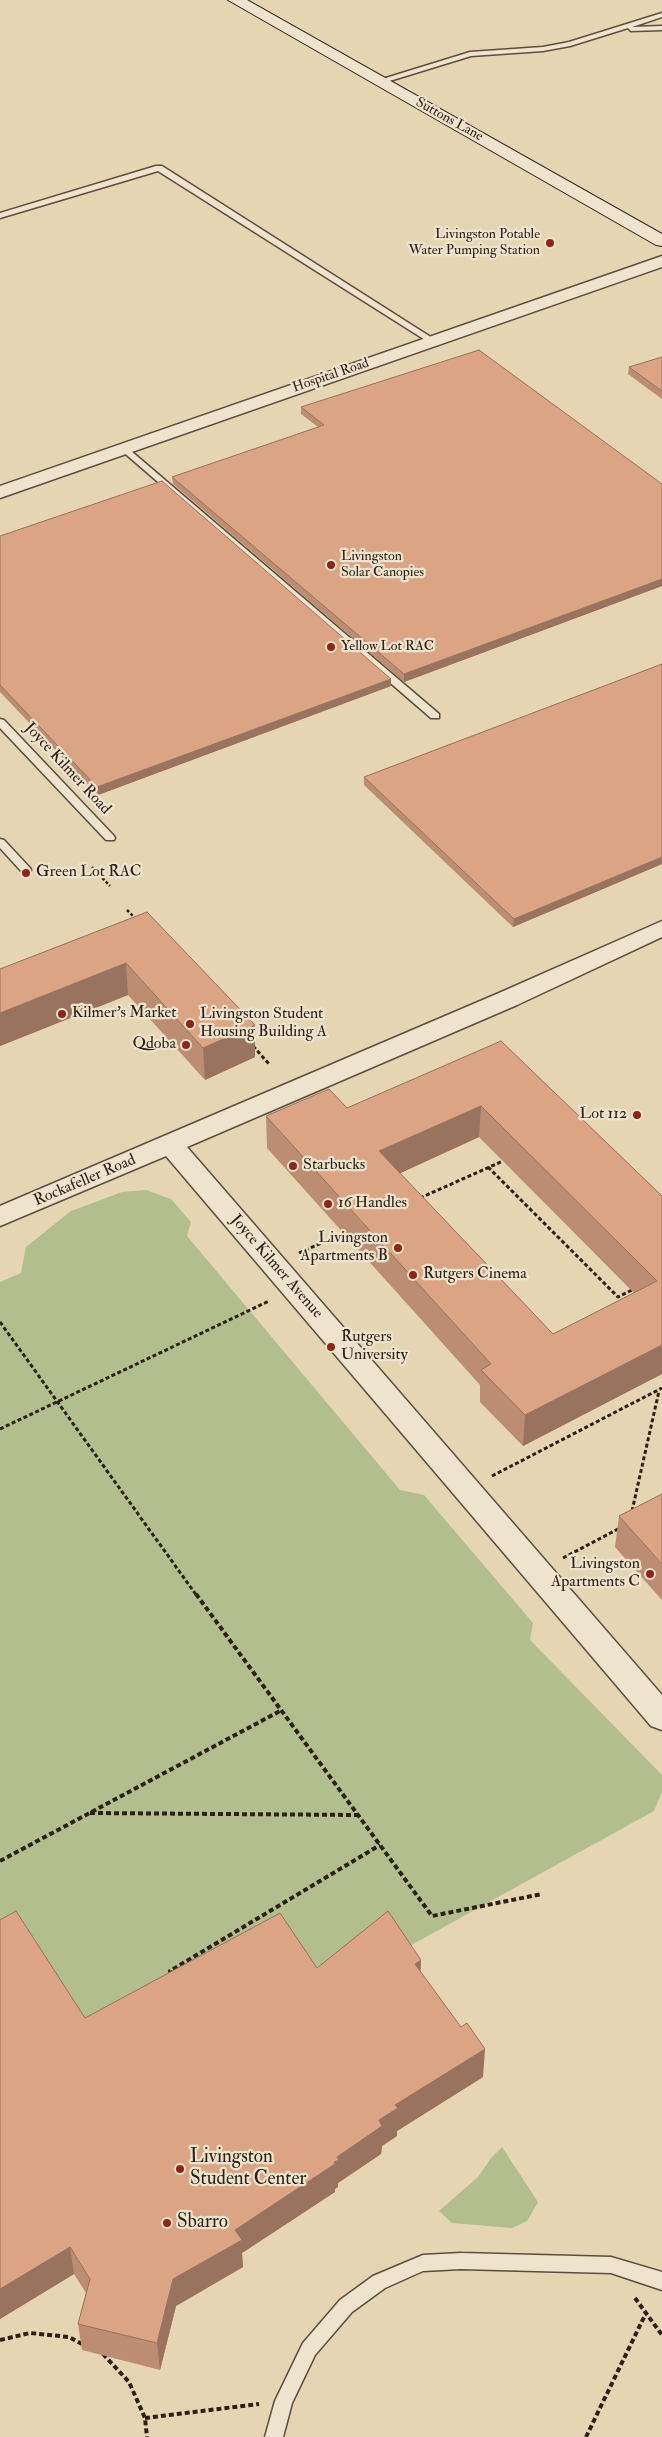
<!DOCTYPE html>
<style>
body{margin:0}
canvas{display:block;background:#e5d5b3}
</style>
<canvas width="662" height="2437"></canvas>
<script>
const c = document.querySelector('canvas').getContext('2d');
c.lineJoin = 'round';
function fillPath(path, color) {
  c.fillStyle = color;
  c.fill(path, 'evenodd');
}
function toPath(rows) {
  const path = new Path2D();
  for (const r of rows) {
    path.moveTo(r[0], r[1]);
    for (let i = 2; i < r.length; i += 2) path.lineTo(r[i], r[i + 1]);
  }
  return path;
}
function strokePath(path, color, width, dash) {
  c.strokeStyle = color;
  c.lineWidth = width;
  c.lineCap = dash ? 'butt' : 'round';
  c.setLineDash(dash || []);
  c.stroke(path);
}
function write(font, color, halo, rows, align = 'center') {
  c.font = font + ' "IM FELL Double Pica",serif';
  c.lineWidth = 4.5;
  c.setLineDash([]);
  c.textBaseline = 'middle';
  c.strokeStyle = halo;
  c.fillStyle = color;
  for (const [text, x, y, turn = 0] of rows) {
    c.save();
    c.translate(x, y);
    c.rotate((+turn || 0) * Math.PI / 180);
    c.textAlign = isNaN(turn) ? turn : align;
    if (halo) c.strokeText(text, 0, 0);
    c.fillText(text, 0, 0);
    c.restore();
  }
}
fillPath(toPath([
 [146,1190,171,1199,191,1222,187,1236,400,1490,424,1495,533,1623,530,1640,662,1775,662,1792,654,1811,317,1997,82,2050,0,1952,0,1282,21,1273,26,1247,71,1211,122,1192],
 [502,2147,538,2202,527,2221,512,2228,452,2223,439,2211,478,2177,491,2158]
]), '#b2be8e');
const lane = toPath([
 [662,13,662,17,632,27,662,26,662,30,631,31,628,28,570,46,543,51,471,56,383,83,376,81,470,52,543,47,569,42,662,13],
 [156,166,162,166,437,341,430,343,158,171,0,218,0,213,156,166],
 [124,445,439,714,439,718,431,718,121,450,120,448,124,445],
 [0,719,4,720,114,836,115,838,114,840,106,840,0,728,0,719],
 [0,839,4,840,30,868,31,870,30,872,22,872,0,848,0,839],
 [461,2253,611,2257,662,2272,662,2290,611,2273,461,2269,423,2271,385,2288,352,2312,315,2355,292,2403,283,2437,265,2437,275,2401,303,2343,340,2300,373,2276,423,2255,461,2253]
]);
const street = toPath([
 [662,256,662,267,0,498,0,486,662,256],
 [662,921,662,937,517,1005,187,1147,662,1695,662,1730,651,1726,166,1156,0,1226,0,1206,499,993,662,921]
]);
const secondary = toPath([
 [228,0,247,0,662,234,662,246,656,245,228,0]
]);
strokePath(lane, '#5b4e3e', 3);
strokePath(street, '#5b4e3e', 3);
strokePath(secondary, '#2d2117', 2);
strokePath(toPath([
 [92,867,110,886],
 [127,910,137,920]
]), '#2d2117', 2.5, [3, 2]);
strokePath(toPath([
 [253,1046,269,1064],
 [488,1167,618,1297,634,1289],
 [420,1198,503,1161],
 [299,1253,346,1232],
 [0,1322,197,1596],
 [0,1429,269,1301],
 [492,1476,662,1388],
 [632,1511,659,1391],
 [563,1558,620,1528]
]), '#2d2117', 3, [4, 2.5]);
strokePath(toPath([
 [196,1594,432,1916,542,1894],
 [90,1813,357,1815],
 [0,1861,280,1711],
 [172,1975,170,1971,380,1845],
 [635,2298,662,2335],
 [0,2340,30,2333,69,2337,84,2345],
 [103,2354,129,2382,145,2418,147,2437],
 [145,2418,259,2404],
 [586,2437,646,2313]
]), '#2d2117', 4, [5, 3]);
fillPath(lane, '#eee4ce');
fillPath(street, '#eee4ce');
fillPath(secondary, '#eee4ce');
fillPath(toPath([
 [662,357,662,399,628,374,629,367],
 [301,407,662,484,662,586,404,682,173,484,172,477,318,427,301,414],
 [0,536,391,679,391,686,98,795,0,692],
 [662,664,662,864,513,927,364,785,364,777],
 [147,912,255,1025,255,1057,205,1080,128,995,0,1046,0,969],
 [501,1041,662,1196,662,1374,523,1446,480,1402,480,1385,267,1148,266,1116,347,1108],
 [479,1137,634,1293,553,1334,400,1173],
 [662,1494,662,1600,615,1547,619,1516],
 [317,1968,421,1972,483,2077,397,2131,397,2136,382,2146,381,2154,338,2183,338,2187,335,2189,335,2192,242,2253,243,2267,176,2306,160,2370,82,2350,78,2324,86,2293,74,2274,0,2319,85,2018]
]), '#bc8d72');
fillPath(toPath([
 [662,579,662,586,404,682,404,674],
 [391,679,391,686,98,795,97,787],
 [662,857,662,864,513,927,514,919],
 [126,963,128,995,0,1046,0,1013],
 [255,1025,255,1057,205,1080,203,1048],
 [481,1106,479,1137,379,1183,379,1151],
 [662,1345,662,1374,523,1446,525,1415],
 [421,1960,420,1990,415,1964],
 [485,2049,483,2077,397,2131,397,2136,382,2146,381,2154,338,2183,338,2187,335,2189,335,2192,242,2253,243,2267,176,2306,160,2370,157,2343,173,2279,235,2230,337,2157,395,2105],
 [70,2247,74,2274,0,2319,0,2289]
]), '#99735d');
const building = toPath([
 [479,350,662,484,662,579,404,674,172,477,324,425,301,407,479,350],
 [662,357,662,391,629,367,662,357],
 [162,481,391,679,97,787,0,685,0,536,162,481],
 [662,664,662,857,514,919,364,777,662,664],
 [147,912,255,1025,203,1048,126,963,0,1013,0,969,147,912],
 [501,1041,662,1196,662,1345,525,1415,481,1370,491,1364,266,1116,329,1089,347,1108,501,1041],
 [481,1106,657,1281,553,1334,379,1151,481,1106],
 [662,1494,662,1564,619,1516,662,1494],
 [16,1911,85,2018,280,1913,317,1968,388,1911,421,1960,415,1964,461,2027,467,2023,485,2049,395,2105,398,2108,379,2120,382,2126,337,2157,339,2160,334,2162,335,2164,235,2230,242,2240,173,2279,157,2343,78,2324,90,2279,70,2247,0,2289,0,1920,16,1911]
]);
fillPath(building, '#dba485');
strokePath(building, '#99735d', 1);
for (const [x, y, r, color] of [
 [550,243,5,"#8f2418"],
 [331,565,5,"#8f2418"],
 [331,647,5,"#8f2418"],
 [26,873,5,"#8f2418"],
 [62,1014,5,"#8f2418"],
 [190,1024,5,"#8f2418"],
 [186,1045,5,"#8f2418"],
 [637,1115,5,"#8f2418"],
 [293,1166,5,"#8f2418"],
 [328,1204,5,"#8f2418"],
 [398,1248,5,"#8f2418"],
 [413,1275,5,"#8f2418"],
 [331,1347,5,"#8f2418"],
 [650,1574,5,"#8f2418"],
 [180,2169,5,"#8f2418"],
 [167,2223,5,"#8f2418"]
]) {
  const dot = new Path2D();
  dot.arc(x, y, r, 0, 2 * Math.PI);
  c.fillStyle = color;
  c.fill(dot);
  strokePath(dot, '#eee4ce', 2);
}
write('14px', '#2d2117', '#eee4ce', [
 ["Suttons Lane",449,120,29],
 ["Hospital Road",331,376,-19]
]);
write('14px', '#2d2117', '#eee4ce', [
 ["Livingston Potable",540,235,"right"],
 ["Water Pumping Station",540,251,"right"],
 ["Livingston",341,557],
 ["Solar Canopies",341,573],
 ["Yellow Lot RAC",341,647]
], 'left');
write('16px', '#2d2117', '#eee4ce', [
 ["Joyce Kilmer Road",67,769,47],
 ["Rockafeller Road",85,1181,-23],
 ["Joyce Kilmer Avenue",276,1267,49]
]);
write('16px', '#2d2117', '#eee4ce', [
 ["Green Lot RAC",36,873],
 ["Kilmer's Market",72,1014],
 ["Livingston Student",200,1015],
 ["Housing Building A",200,1033],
 ["Qdoba",176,1045,"right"],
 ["Lot 112",627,1115,"right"],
 ["Starbucks",303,1166],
 ["16 Handles",338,1204],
 ["Livingston",388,1239,"right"],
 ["Apartments B",388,1257,"right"],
 ["Rutgers Cinema",423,1275],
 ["Rutgers",341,1338],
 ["University",341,1356],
 ["Livingston",640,1565,"right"],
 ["Apartments C",640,1583,"right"]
], 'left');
write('19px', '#2d2117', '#eee4ce', [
 ["Livingston",190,2158],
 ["Student Center",190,2180],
 ["Sbarro",177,2223]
], 'left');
</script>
